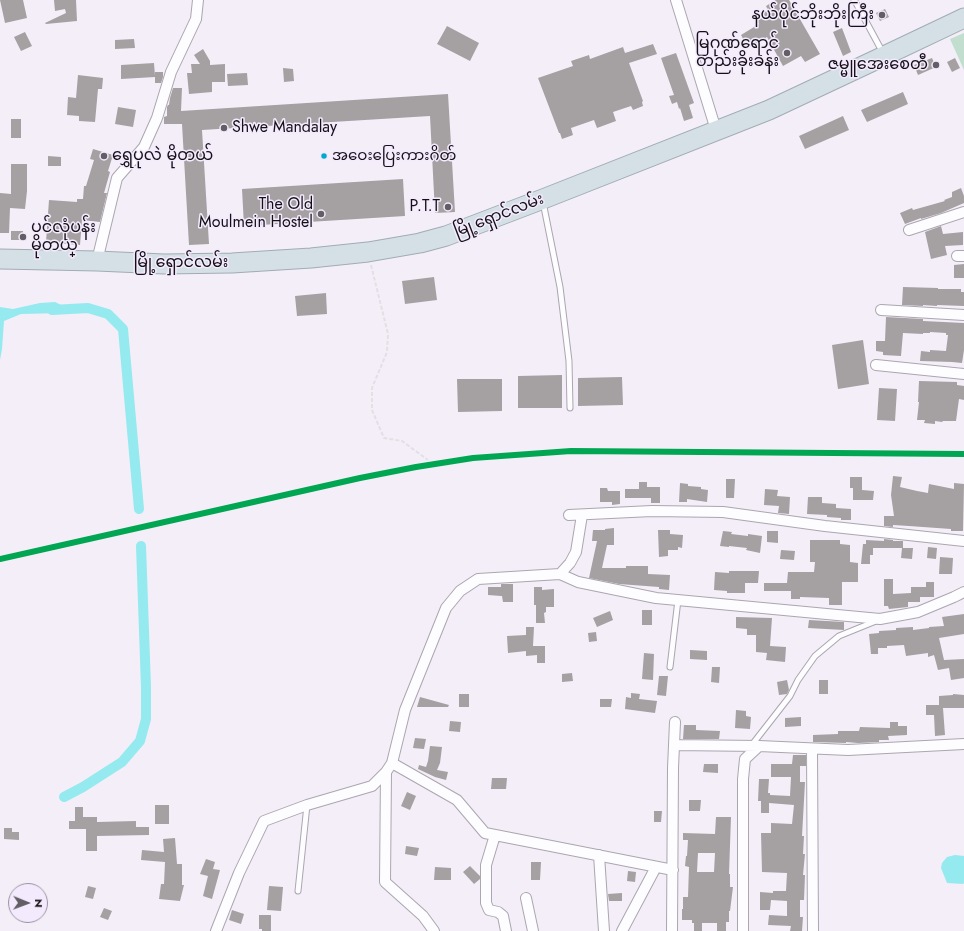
<!DOCTYPE html>
<meta charset="utf-8">
<style>
body{margin:0}
#map{position:relative;width:964px;height:931px;overflow:hidden;background:#f4eef9;font-family:Jost,sans-serif}
canvas{display:block}
.north{position:absolute;left:8px;top:883px;width:40px;height:40px;box-sizing:border-box;background:#f4eafd;border:1px solid #9a93a1;border-radius:50%;rotate:91deg;font-size:11px;font-weight:700;line-height:16px;text-align:center;color:#141016}
.north::after{content:'';display:block;margin:auto;width:14px;height:18px;background:#625e65;clip-path:polygon(50% 0,100% 100%,50% 72%,0 100%)}
</style>
<div id="map">
<canvas width="964" height="931"></canvas>
<div class="north">N</div>
</div>
<script>
const c = document.querySelector('canvas').getContext('2d');
c.lineJoin = 'round';
function fillPath(path, color) {
  c.fillStyle = color;
  c.fill(path, 'evenodd');
}
function toPath(rows) {
  const path = new Path2D();
  for (const r of rows) {
    path.moveTo(r[0], r[1]);
    for (let i = 2; i < r.length; i += 2) path.lineTo(r[i], r[i + 1]);
  }
  return path;
}
function strokePath(path, color, width, dash) {
  c.strokeStyle = color;
  c.lineWidth = width;
  c.lineCap = dash ? 'butt' : 'round';
  c.setLineDash(dash || []);
  c.stroke(path);
}
function write(font, color, halo, rows, align = 'center') {
  c.font = font + ' Jost,"Noto Sans Myanmar",sans-serif';
  c.lineWidth = 3;
  c.setLineDash([]);
  c.textBaseline = 'middle';
  c.strokeStyle = halo;
  c.fillStyle = color;
  for (const [text, x, y, turn = 0] of rows) {
    c.save();
    c.translate(x, y);
    c.rotate((+turn || 0) * Math.PI / 180);
    c.textAlign = isNaN(turn) ? turn : align;
    if (halo) c.strokeText(text, 0, 0);
    c.fillText(text, 0, 0);
    c.restore();
  }
}
fillPath(toPath([
 [964,33,964,70,950,39]
]), '#c1decf');
fillPath(toPath([
 [55,302,65,307,64,313,21,314,4,321,2,349,0,360,0,307,13,309,40,303],
 [955,855,964,856,964,883,963,884,947,883,941,868,942,863,947,857]
]), '#94eaee');
strokePath(toPath([
 [52,310,88,308,108,314,123,329,139,509],
 [64,797,83,787,122,762,140,741,146,719,146,687,141,546]
]), '#94eaee', 10);
fillPath(toPath([
 [0,0,23,0,27,18,5,23],
 [54,0,76,0,77,21,46,24,45,23,66,13,65,9,55,11],
 [776,0,789,0,820,54,805,62,801,56,783,66,767,37,748,48,741,35,759,24,755,17,768,10,766,6],
 [885,9,889,17,880,21,876,13],
 [447,26,479,43,470,61,437,44],
 [842,28,851,52,843,56,833,32],
 [25,32,32,46,21,51,14,37],
 [134,39,135,48,115,49,115,40],
 [653,44,657,54,629,63,643,101,642,102,643,106,633,110,631,106,613,112,616,121,597,128,594,120,571,128,573,135,562,139,560,133,559,133,538,78,573,66,571,61,589,55,590,59,623,47,625,53],
 [203,49,210,61,210,65,225,64,225,82,212,82,212,92,189,94,187,73,192,73,191,64,200,64,194,55],
 [676,53,694,103,689,105,693,118,684,121,680,108,679,109,677,102,672,104,669,96,674,95,661,58],
 [932,58,936,67,918,75,914,65],
 [955,58,960,68,952,72,947,62],
 [154,63,155,76,155,72,163,72,163,77,161,83,155,83,155,77,121,79,121,65],
 [283,68,293,69,294,81,284,82],
 [247,73,248,85,228,86,227,74],
 [78,75,103,78,102,89,98,89,95,122,79,121,79,116,67,115,68,97,76,98],
 [173,88,182,88,181,111,448,94,455,212,435,213,430,116,202,130,209,244,189,245,182,124,164,124,164,117,167,116,167,107,168,105,169,105,170,98],
 [903,92,908,104,867,122,861,110],
 [118,107,136,110,133,127,115,124],
 [843,116,849,130,805,149,799,136],
 [11,119,21,119,21,138,11,138],
 [93,149,113,155,108,171,110,172,104,193,107,193,100,222,82,220,80,245,46,242,49,200,77,202,77,199,83,199,84,186,86,186,94,160,90,159],
 [48,156,61,157,61,166,48,166],
 [11,164,27,164,27,191,25,209,10,208,9,233,0,233,0,193,11,194],
 [403,179,405,216,244,226,242,189],
 [961,188,964,196,964,203,941,213,921,219,921,218,905,224,900,213,912,208,913,210,945,201,944,200,952,197,952,192],
 [941,226,943,234,963,232,963,245,945,246,947,255,931,259,925,232],
 [11,231,23,231,23,240,11,240],
 [964,264,964,278,954,278,954,265],
 [434,277,437,300,405,304,402,281],
 [903,287,938,288,938,289,961,289,961,292,964,292,964,306,937,305,937,306,923,305,923,306,902,305],
 [326,293,327,314,297,316,295,296],
 [886,317,923,319,923,321,964,323,964,350,962,363,952,362,920,361,921,351,930,352,930,350,946,351,948,335,946,335,946,333,930,332,930,333,923,333,923,334,903,333,901,356,883,355,883,352,876,351,876,341,885,341],
 [863,340,869,384,838,389,832,345],
 [562,375,562,408,518,408,518,376],
 [622,377,623,405,578,406,578,378],
 [457,379,502,379,502,411,458,412],
 [919,381,957,382,957,385,964,386,964,400,959,399,956,421,943,421,942,422,935,421,935,424,924,423,925,420,917,420,919,402,918,402],
 [879,388,897,389,895,421,877,420],
 [893,476,902,477,900,487,917,491,928,493,929,484,954,489,954,483,964,484,963,531,951,531,951,529,909,526,893,525,893,527,884,526,884,516,894,516,891,495],
 [850,477,862,477,862,490,874,491,873,500,853,500,853,488,850,488],
 [726,479,735,479,734,498,726,498],
 [639,482,647,482,647,487,660,487,660,503,651,503,651,498,625,498,625,489,639,489],
 [680,483,688,484,688,486,701,487,701,489,708,490,707,502,687,499,687,502,679,502],
 [600,488,607,488,608,491,620,491,620,504,612,505,612,502,600,502],
 [765,489,778,490,777,496,790,497,789,514,778,513,779,506,764,505],
 [808,497,822,497,822,503,836,504,836,508,851,509,851,520,841,520,841,518,827,517,827,515,807,514],
 [614,528,614,545,607,545,602,568,626,568,626,566,648,566,648,574,670,575,669,590,659,589,659,587,619,584,589,578,597,541,592,541,593,530,605,530,605,529],
 [658,530,670,530,670,534,683,535,682,548,678,547,678,550,668,550,668,556,659,557],
 [723,531,732,532,731,534,748,536,748,534,762,536,760,553,746,550,747,548,729,546,729,547,720,546],
 [767,531,778,531,778,543,767,542],
 [884,539,893,540,893,541,903,541,903,548,913,548,912,559,901,558,902,548,873,548,873,555,870,555,870,564,861,564,863,544,866,544,866,540,884,541],
 [810,540,840,540,840,544,850,545,850,562,858,563,858,582,842,582,842,605,829,605,829,598,800,597,800,599,791,599,791,591,764,591,764,583,787,583,788,572,814,572,815,562,810,562],
 [928,547,937,548,936,559,927,558],
 [781,550,795,551,794,560,780,559],
 [940,557,953,558,952,574,939,574],
 [729,571,759,571,758,583,745,583,745,593,727,593,727,591,714,590,715,572,729,573],
 [884,579,893,579,893,594,911,593,911,587,926,587,926,582,934,582,934,597,920,597,920,602,908,602,908,607,889,609,888,606,884,606],
 [501,584,513,584,513,602,503,602,502,596,501,596,488,595,488,587,501,587],
 [534,587,542,587,542,590,554,589,554,607,546,607,546,612,544,613,545,623,536,623,536,605,534,605],
 [642,610,652,610,652,625,642,625],
 [610,611,613,620,597,627,593,618],
 [964,614,964,634,939,638,944,660,964,659,964,678,951,680,949,668,938,670,934,655,928,657,928,653,906,656,904,645,887,646,887,648,878,648,878,654,871,654,869,634,879,633,879,631,896,630,896,628,913,627,913,630,929,628,929,627,944,626,942,617],
 [736,617,772,618,770,646,786,647,785,662,766,660,767,653,756,652,756,635,747,635,747,629,736,628],
 [809,620,844,622,844,630,808,628],
 [526,627,534,627,533,646,545,646,545,663,537,663,537,655,526,656,526,651,508,653,507,636,526,635],
 [596,632,597,641,589,642,588,633],
 [690,650,707,651,707,660,690,659],
 [644,653,654,654,653,680,642,679],
 [712,667,720,667,719,683,711,682],
 [572,673,573,681,562,682,562,674],
 [659,676,668,676,666,696,657,695],
 [787,680,789,690,787,694,779,695,777,682],
 [819,680,828,680,828,694,819,694],
 [631,693,640,694,639,699,657,701,655,713,625,709,626,697,631,698],
 [459,694,469,694,469,707,459,707],
 [953,694,964,695,964,708,943,708,945,735,935,736,934,715,926,715,926,705,939,705,939,696,953,695],
 [420,697,449,705,448,707,417,707],
 [600,699,612,699,611,707,600,707],
 [736,710,746,711,746,716,751,717,750,729,735,728],
 [801,717,801,726,785,727,785,718],
 [450,721,461,722,460,732,449,731],
 [890,722,898,722,898,726,907,726,907,735,888,736,889,740,879,740,879,742,858,743,846,742,846,743,813,742,813,735,838,734,838,731,859,731,860,727,890,728],
 [684,725,696,725,696,730,720,731,719,739,683,739],
 [415,738,426,739,424,749,413,748],
 [430,746,442,747,440,763,437,770,448,772,446,780,435,777,418,769,419,765,426,767,428,761],
 [793,755,806,755,806,766,800,766,800,782,805,782,802,836,804,836,803,854,805,854,803,875,805,875,804,900,800,900,800,917,803,917,802,931,790,931,791,926,768,925,769,915,787,916,787,901,771,900,770,910,760,910,760,892,773,893,773,891,786,891,787,873,762,872,761,833,771,833,771,823,792,824,794,805,769,803,769,813,761,813,761,801,758,801,759,779,769,779,768,793,770,793,770,795,790,796,791,777,771,777,771,764,792,764],
 [704,764,718,764,718,773,703,772],
 [492,778,507,778,506,789,491,789],
 [407,792,416,796,410,810,401,806],
 [689,800,701,800,700,811,689,811],
 [155,805,169,805,169,824,155,824],
 [75,807,83,807,83,817,97,817,97,822,136,821,136,827,149,827,149,835,97,836,97,851,86,851,86,829,69,829,69,821,75,821],
 [654,811,662,811,661,822,654,822],
 [716,817,731,817,729,874,730,874,730,887,733,887,730,911,729,911,729,922,726,922,726,931,717,931,717,923,702,923,702,931,694,931,694,923,692,923,692,920,682,920,682,909,683,909,683,897,688,897,689,867,685,866,686,856,687,856,688,840,683,840,683,833,715,834],
 [698,853,715,853,714,872,697,872],
 [4,828,12,828,12,832,19,832,19,840,4,839],
 [175,838,177,864,182,864,182,885,184,885,180,901,159,899,161,884,164,884,165,862,141,860,142,850,164,852,163,839],
 [406,846,419,848,417,856,405,854],
 [206,859,215,862,213,869,220,870,212,899,203,896,208,876,200,874],
 [531,862,541,862,540,880,531,880],
 [470,866,480,876,480,879,474,884,463,872],
 [435,867,451,868,451,880,434,880],
 [628,871,636,872,635,882,627,881],
 [88,886,96,888,93,899,85,897],
 [269,886,283,887,281,911,267,910],
 [622,893,622,901,609,901,608,894],
 [104,908,112,911,108,920,100,917],
 [232,910,244,914,241,924,229,920],
 [259,915,271,915,271,931,262,931,262,929,259,929]
]), '#a5a0a2');
const lane = toPath([
 [854,0,856,3,883,53],
 [543,202,560,287,569,361,570,408],
 [670,667,678,600],
 [751,746,790,696,798,680,815,656,839,636,876,621],
 [298,891,307,805]
]);
const street = toPath([
 [676,0,716,130],
 [909,230,964,212],
 [957,256,964,256],
 [97,261,117,178,144,147,157,118,171,72,196,19,198,0],
 [881,310,964,315],
 [876,365,964,374],
 [569,515,652,511,723,512,825,526,964,541],
 [560,574,570,563,576,552,582,515],
 [674,745,759,746,848,750,964,744],
 [812,749,813,931],
 [392,763,457,800,485,833,673,870],
 [386,772,385,882,423,916,434,931],
 [495,835,486,865,486,903,489,910,498,912,503,916,506,931],
 [599,855,604,931],
 [526,898,533,931],
 [216,931,239,873,264,821,307,805,372,786,386,772,392,763,405,710,446,608,460,591,478,579,560,574,578,582,656,598,880,619,918,612,954,597,964,592],
 [622,931,656,867],
 [672,931,673,768,675,722],
 [743,931,743,779,745,759,759,746]
]);
const highway = toPath([
 [0,259,97,261,164,264,232,263,311,258,368,252,420,243,446,236,543,199,769,110,884,56,964,18]
]);
strokePath(lane, '#aba6af', 7);
strokePath(street, '#aba6af', 12);
strokePath(highway, '#a1acb4', 21);
strokePath(toPath([
 [371,265,388,334,387,352,372,388,372,410,384,438,402,441,428,460]
]), '#e1e0e3', 2, [4, 2]);
strokePath(lane, '#fdfcfe', 5);
strokePath(street, '#fdfcfe', 10);
strokePath(highway, '#d4e0e5', 19);
strokePath(toPath([
 [0,559,360,478,416,467,473,458,571,451,964,454]
]), '#00a651', 6);
for (const [x, y, r, color] of [
 [882,15,4,"#625e65"],
 [787,53,4,"#625e65"],
 [936,65,4,"#625e65"],
 [224,128,4,"#625e65"],
 [104,156,4,"#625e65"],
 [324,156,3.5,"#00a9ce"],
 [448,207,4,"#625e65"],
 [321,214,4,"#625e65"],
 [23,237,4,"#625e65"]
]) {
  const dot = new Path2D();
  dot.arc(x, y, r, 0, 2 * Math.PI);
  c.fillStyle = color;
  c.fill(dot);
  strokePath(dot, '#f4eafd', 1.5);
}
write('15px', '#141016', '#f4eafd', [
 ["အဝေးပြေးကားဂိတ်",332,156]
], 'left');
write('16px', '#141016', '#f4eafd', [
 ["နယ်ပိုင်ဘိုးဘိုးကြီး",874,15],
 ["မြဂုဏ်ရောင်",779,44],
 ["တည်းခိုးခန်း",779,62],
 ["ဇမ္မူအေးစေတီ",928,65],
 ["Shwe Mandalay",232,128,"left"],
 ["ရွှေပုလဲ မိုတယ်",112,156,"left"],
 ["The Old",313,205],
 ["Moulmein Hostel",313,223],
 ["P.T.T",440,207],
 ["ပင်လုံပန်း",31,228,"left"],
 ["မိုတယ္",31,246,"left"]
], 'right');
write('16px', '#141016', '#f4eafd', [
 ["မြို့ရှောင်လမ်း",499,216,-21],
 ["မြို့ရှောင်လမ်း",181,263]
]);
</script>
